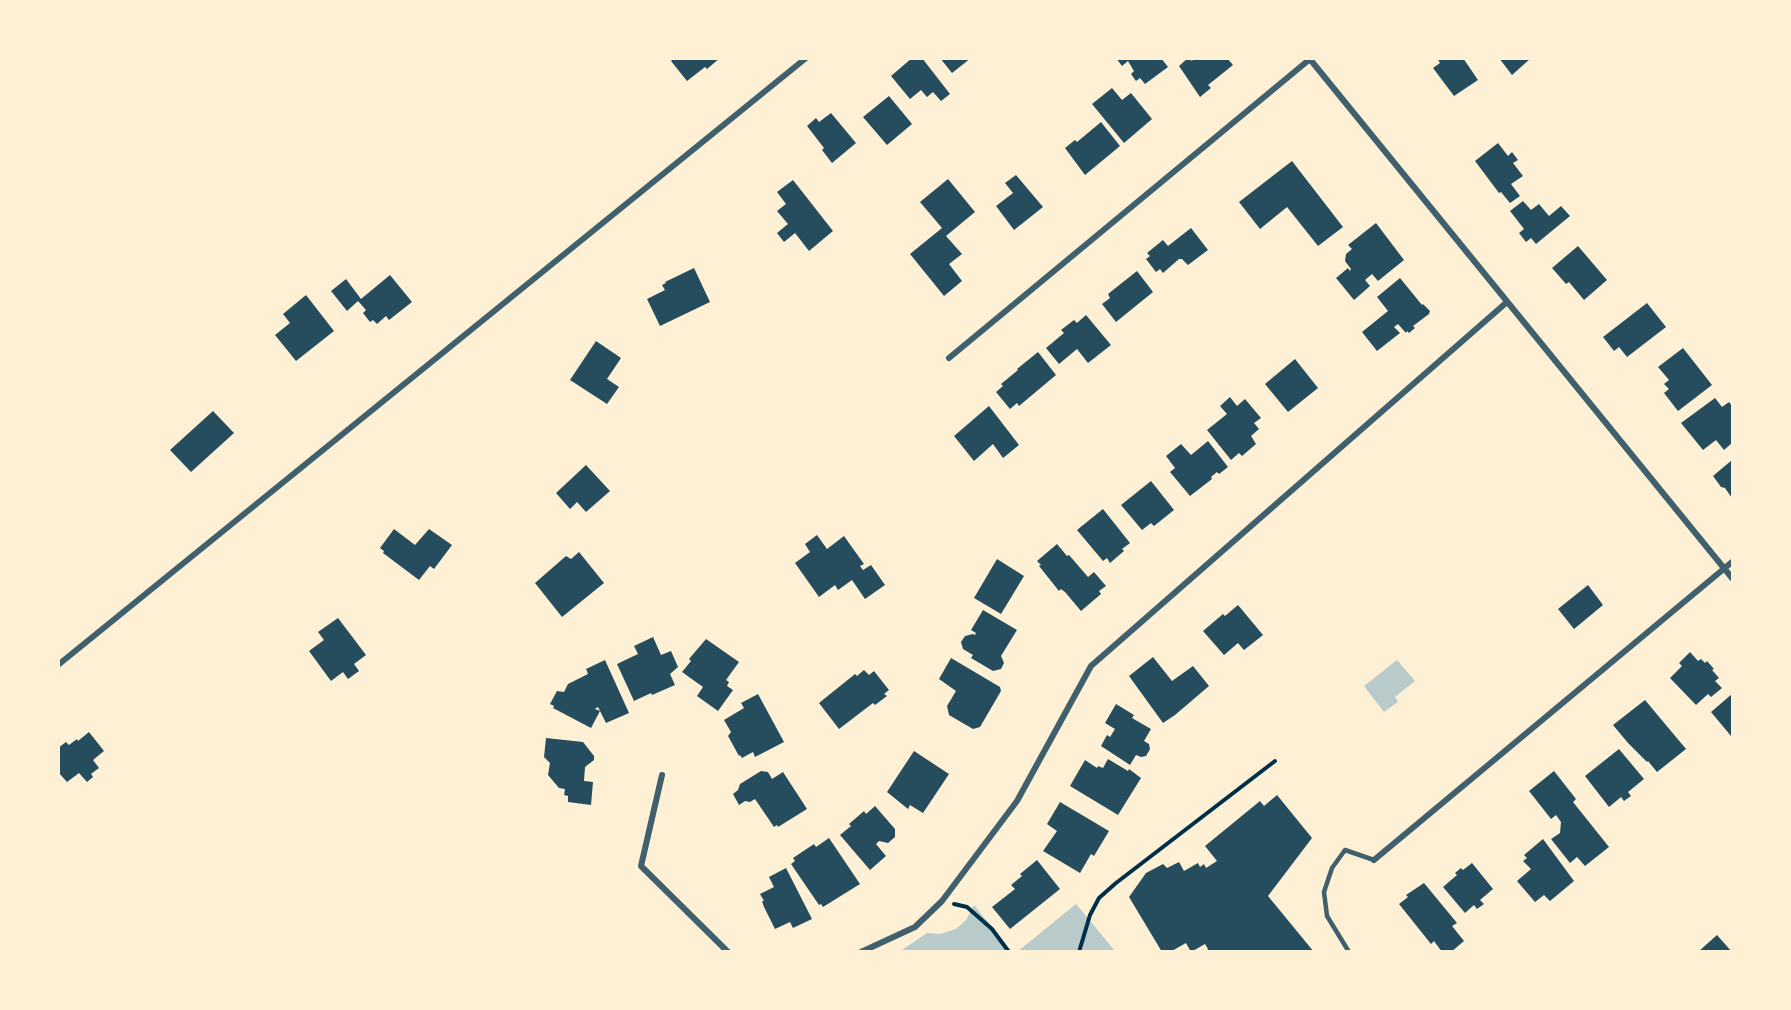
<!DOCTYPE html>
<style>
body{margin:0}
#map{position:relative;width:1791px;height:1010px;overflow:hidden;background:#fdf0d5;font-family:"Roboto Serif",serif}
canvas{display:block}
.frame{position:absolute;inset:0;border:60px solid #fdf0d5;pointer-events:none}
</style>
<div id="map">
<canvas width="1791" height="1010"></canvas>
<div class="frame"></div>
</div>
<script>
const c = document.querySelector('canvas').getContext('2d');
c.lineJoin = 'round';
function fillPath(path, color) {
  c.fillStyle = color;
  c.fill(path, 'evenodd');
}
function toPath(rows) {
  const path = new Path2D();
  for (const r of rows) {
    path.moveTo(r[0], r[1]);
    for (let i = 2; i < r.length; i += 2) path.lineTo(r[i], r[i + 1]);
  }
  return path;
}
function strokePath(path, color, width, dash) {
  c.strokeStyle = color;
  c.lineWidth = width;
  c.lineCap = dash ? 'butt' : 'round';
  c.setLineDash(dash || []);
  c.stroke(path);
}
fillPath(toPath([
 [1397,660,1415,681,1395,697,1398,702,1384,712,1364,686],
 [1076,904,1115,951,1017,952],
 [974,905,1011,951,899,952,927,933,940,934,956,929,966,920]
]), '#b9caca');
fillPath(toPath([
 [674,58,720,58,707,69,705,67,687,81,671,61],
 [912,58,922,58,950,94,941,101,933,92,927,97,921,90,910,99,891,76],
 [940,58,971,58,952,73],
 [1116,58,1161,58,1168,67,1145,84,1140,78,1136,81,1131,74,1134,71,1128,61,1122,66],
 [1188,58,1192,61,1194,58,1227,58,1233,65,1208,85,1211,88,1200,97,1179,66],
 [1437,58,1463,58,1478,80,1454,96,1433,68,1440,63],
 [1499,58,1531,58,1512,75],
 [1112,88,1122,100,1131,93,1152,119,1124,143,1092,104],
 [889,96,912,124,887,145,863,117],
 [831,113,856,143,832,163,822,150,824,148,807,126,816,118,819,122],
 [1101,122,1120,146,1085,175,1065,148,1075,140,1077,142],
 [1498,143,1508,156,1512,152,1518,160,1513,163,1523,176,1511,184,1520,196,1510,203,1501,192,1499,193,1475,161],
 [1292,161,1343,227,1318,246,1287,207,1260,229,1239,202],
 [1016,175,1043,207,1014,230,996,206,1013,193,1005,183],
 [948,179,975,212,946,236,962,254,949,264,962,281,944,296,910,254,942,228,920,202],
 [793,180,833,231,809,251,795,233,784,242,777,233,788,224,777,211,786,204,777,192],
 [1523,201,1531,210,1539,204,1549,216,1561,206,1570,216,1536,244,1531,238,1526,242,1519,233,1524,229,1510,211],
 [1376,223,1404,260,1378,281,1372,274,1365,280,1370,286,1354,300,1336,278,1348,268,1350,271,1351,269,1345,261,1346,254,1352,249,1348,245],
 [1191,228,1208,250,1188,265,1182,259,1179,259,1163,273,1160,269,1156,272,1146,259,1150,256,1147,253,1163,240,1168,246],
 [1578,246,1607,280,1584,300,1569,282,1566,284,1552,268],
 [694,268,710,302,660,326,647,299,665,290,662,285,666,283,665,282],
 [1137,271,1153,292,1116,322,1102,304,1110,298,1108,294],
 [390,275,412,302,389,320,386,316,377,324,373,320,370,322,363,313,366,310,358,301,347,311,331,291,346,279,361,299],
 [1400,278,1422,305,1423,304,1430,311,1429,314,1413,326,1415,328,1409,333,1407,331,1406,333,1398,324,1394,327,1400,333,1377,351,1362,332,1388,311,1377,297],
 [306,295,334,331,296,361,275,335,290,323,283,314],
 [1647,303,1666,327,1627,357,1619,347,1614,351,1603,337],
 [1086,315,1111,345,1088,363,1077,349,1059,364,1046,348,1064,333,1061,330,1074,320,1077,323],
 [596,341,621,358,607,379,619,387,607,404,570,380],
 [1683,348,1712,385,1678,411,1664,393,1669,389,1664,384,1669,380,1658,367],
 [1038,352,1056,375,1019,406,1017,403,1010,409,996,392,1003,386,1001,384,1018,370,1017,369],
 [1295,359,1318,388,1288,412,1265,384],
 [1230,397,1237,406,1245,399,1261,418,1254,423,1259,429,1251,436,1256,444,1242,456,1239,453,1231,460,1207,430,1227,414,1220,406],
 [1715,398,1722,407,1729,402,1732,406,1732,443,1724,450,1716,440,1703,450,1681,423],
 [989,406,1019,445,1003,458,993,444,974,461,954,436],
 [213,411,234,433,191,472,170,450],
 [1208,441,1228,467,1219,474,1217,472,1211,477,1212,479,1190,496,1170,472,1175,468,1166,456,1181,444,1191,455],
 [1732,460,1732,498,1725,488,1721,487,1713,476],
 [586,465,610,491,586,512,577,502,570,509,556,493],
 [1151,481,1174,510,1154,526,1151,523,1142,530,1121,505],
 [1103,509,1130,543,1122,549,1124,551,1110,563,1107,558,1103,561,1077,530],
 [394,529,415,545,429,529,452,545,434,569,430,566,419,580,383,553,384,551,380,548],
 [817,535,827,549,844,536,864,564,860,566,863,570,871,565,885,585,865,599,852,580,838,590,835,585,819,597,795,563,810,552,805,544],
 [1057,544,1067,556,1069,555,1088,577,1094,572,1106,586,1099,591,1101,594,1081,611,1065,592,1061,589,1059,591,1039,566,1041,565,1037,561],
 [579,552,604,583,562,617,535,583,566,556,571,559],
 [997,559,1024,576,1001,614,974,598],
 [1588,585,1603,605,1574,629,1558,609],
 [1238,605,1263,635,1244,650,1238,643,1224,655,1203,631,1223,614,1225,616],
 [983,610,1017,630,1001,656,1004,663,1001,669,993,671,971,658,973,655,963,649,961,642,965,636,973,634,975,635,976,633,971,630],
 [338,618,366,655,354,664,359,671,348,679,343,672,331,681,309,651,324,640,318,632],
 [653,637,661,655,671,651,678,667,670,674,675,685,652,695,651,693,634,701,617,664,638,654,634,646],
 [706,639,739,662,726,680,729,682,727,686,733,690,718,711,697,696,703,687,682,672,691,661,689,659],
 [1690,652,1698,661,1701,659,1705,663,1707,661,1714,669,1712,670,1719,678,1715,681,1722,688,1711,697,1708,694,1696,705,1670,678,1682,666,1679,663],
 [1153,657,1172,681,1193,666,1209,686,1175,715,1163,723,1129,676],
 [951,658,1000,687,1001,691,980,727,973,729,949,715,947,706,956,691,939,679],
 [605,660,629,713,606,723,598,707,595,709,600,711,591,728,553,708,554,706,550,704,557,691,564,692,568,684,588,674,586,669],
 [864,670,869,675,874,671,889,690,884,694,887,696,875,705,873,703,839,729,819,703,855,674,857,676],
 [758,694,784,742,755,757,753,752,742,758,740,755,739,756,728,736,731,732,724,720,744,708,741,703],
 [1732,694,1732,735,1731,736,1711,712],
 [1645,700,1686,749,1657,772,1648,761,1647,762,1628,743,1613,725],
 [1116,704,1134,715,1132,718,1151,729,1144,741,1149,744,1150,749,1146,756,1141,757,1136,755,1130,765,1101,746,1107,735,1110,737,1115,729,1105,723],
 [89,732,104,751,93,760,99,768,91,774,93,777,87,782,79,773,67,782,58,772,58,748,66,742,69,745,77,739,78,741],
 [546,738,583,742,594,756,594,760,585,767,584,781,593,782,591,805,568,802,568,796,564,795,565,789,559,788,548,775,550,763,544,757],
 [1619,749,1644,779,1628,792,1631,796,1624,801,1621,797,1609,807,1585,776],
 [914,751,949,774,923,813,910,805,908,809,887,792],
 [1108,759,1128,771,1129,769,1141,778,1118,815,1070,786,1085,760,1097,768,1098,766,1103,768],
 [761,771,768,772,772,779,783,772,807,809,778,827,777,825,774,827,755,799,750,802,745,801,739,805,733,794,738,790,740,784],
 [1554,771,1576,799,1573,802,1609,847,1585,866,1577,857,1570,863,1551,839,1560,833,1561,822,1556,815,1551,819,1529,791],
 [1277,795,1312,838,1268,896,1314,952,1206,952,1208,949,1205,944,1191,952,1186,943,1170,952,1162,952,1129,897,1146,873,1163,864,1167,868,1179,862,1184,871,1198,863,1200,867,1204,864,1206,868,1217,861,1205,846,1260,801,1264,806],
 [1060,802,1109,831,1094,856,1091,854,1080,873,1043,851,1057,831,1047,824],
 [875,806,895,829,895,837,888,843,879,841,876,844,886,856,870,870,840,835,851,826,849,824,864,811,866,814],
 [829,838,860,884,823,907,821,904,819,905,791,864,795,861,793,858,814,844,816,847],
 [1543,839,1574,881,1550,901,1544,895,1535,902,1517,881,1531,869,1523,861,1527,858,1524,855],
 [1037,860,1060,889,1010,929,992,907,1015,889,1011,885,1022,876,1020,874],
 [1472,863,1493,889,1480,900,1484,904,1477,909,1474,905,1465,913,1443,887,1457,875,1455,873,1461,868,1463,870],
 [786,868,812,919,793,928,790,922,775,929,764,907,762,901,764,901,760,894,774,887,769,877],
 [1424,883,1457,923,1452,926,1464,941,1451,952,1442,952,1434,941,1431,944,1399,904,1408,897,1406,895],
 [1717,935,1732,952,1698,952]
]), '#264d5e');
strokePath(toPath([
 [954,904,967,907,992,929,1009,952],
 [1079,952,1090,915,1099,898,1116,883,1275,761]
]), '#003049', 4);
strokePath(toPath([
 [1349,952,1327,916,1324,892,1332,868,1345,850,1374,860]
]), '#3f606c', 4.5);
strokePath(toPath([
 [1309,58,1732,578],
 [949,358,1310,59],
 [58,665,806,58],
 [662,775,641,866,728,952],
 [1374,860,1732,562],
 [861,952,915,927,942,901,1017,801,1091,666,1507,302]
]), '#3f606c', 6);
</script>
